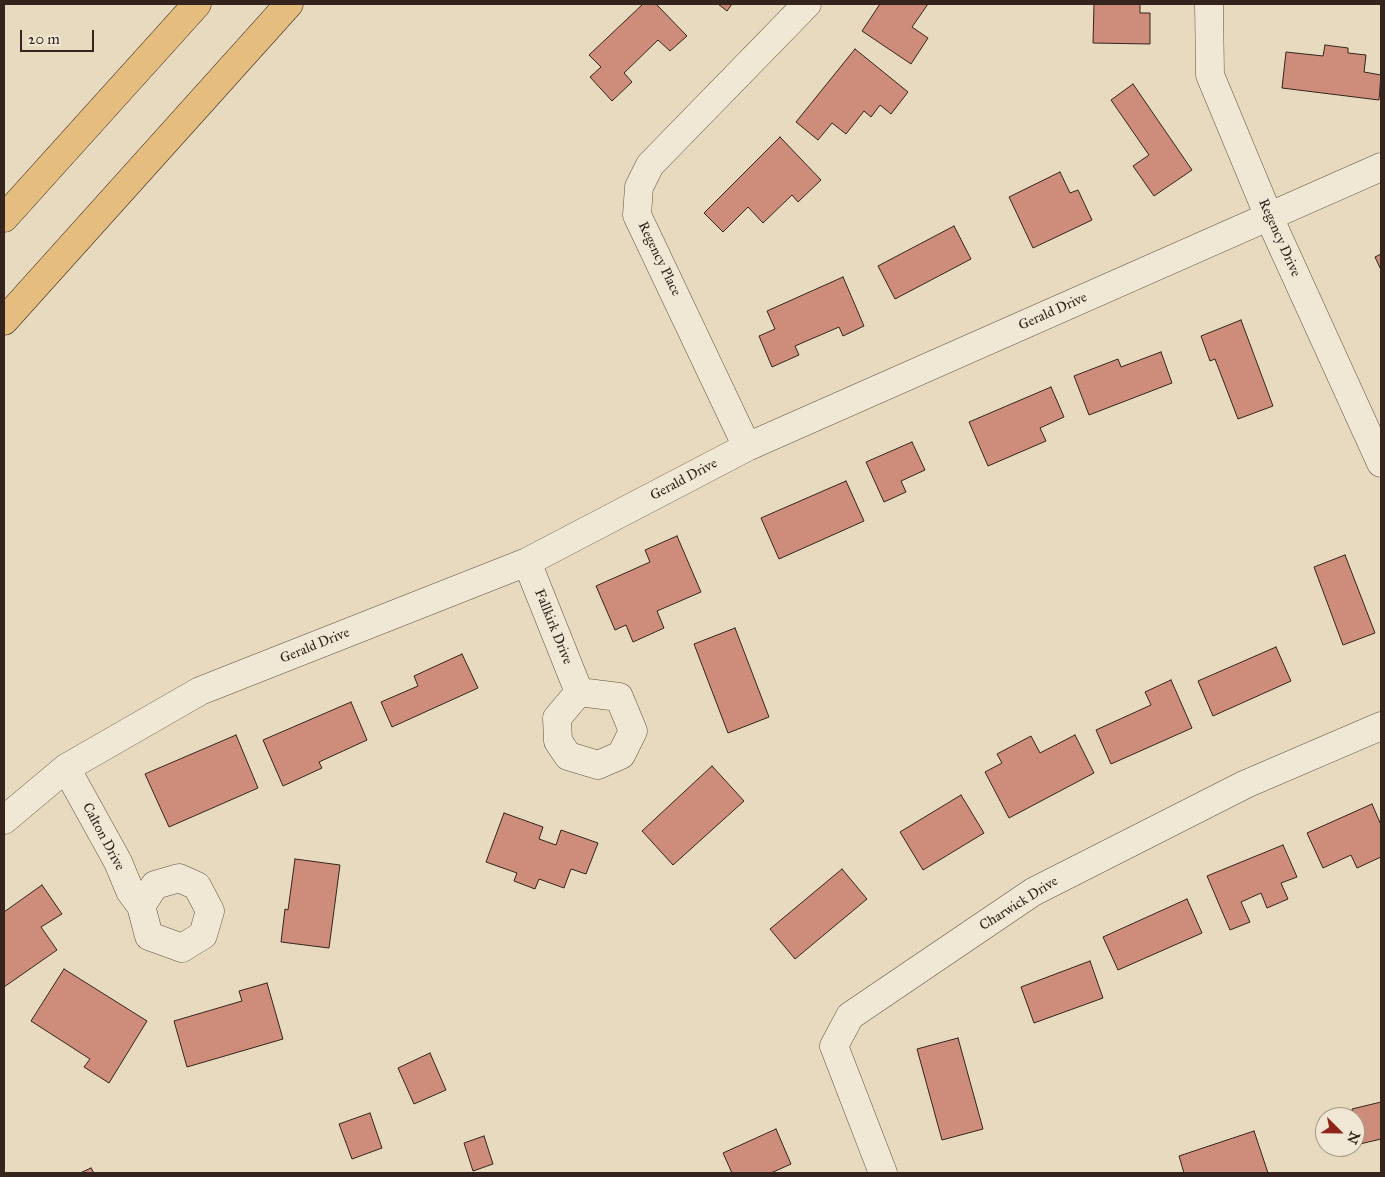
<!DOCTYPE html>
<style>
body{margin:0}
#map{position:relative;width:1385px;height:1177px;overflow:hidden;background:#e8dabe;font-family:"IM FELL Great Primer",serif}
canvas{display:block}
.frame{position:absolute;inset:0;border:5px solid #34241d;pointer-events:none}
.north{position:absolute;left:1315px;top:1107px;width:50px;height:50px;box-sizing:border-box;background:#f0e7d5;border:1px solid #a5998b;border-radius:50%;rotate:113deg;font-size:14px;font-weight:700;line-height:20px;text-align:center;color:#34241d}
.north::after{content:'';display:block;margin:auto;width:18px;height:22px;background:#8f2418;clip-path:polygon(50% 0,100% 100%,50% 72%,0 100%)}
.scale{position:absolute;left:20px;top:30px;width:74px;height:22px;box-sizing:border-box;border:2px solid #34241d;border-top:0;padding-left:6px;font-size:15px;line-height:18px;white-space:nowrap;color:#34241d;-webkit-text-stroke:4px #f0e7d5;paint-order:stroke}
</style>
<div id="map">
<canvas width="1385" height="1177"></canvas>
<div class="frame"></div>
<div class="north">N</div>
<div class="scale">20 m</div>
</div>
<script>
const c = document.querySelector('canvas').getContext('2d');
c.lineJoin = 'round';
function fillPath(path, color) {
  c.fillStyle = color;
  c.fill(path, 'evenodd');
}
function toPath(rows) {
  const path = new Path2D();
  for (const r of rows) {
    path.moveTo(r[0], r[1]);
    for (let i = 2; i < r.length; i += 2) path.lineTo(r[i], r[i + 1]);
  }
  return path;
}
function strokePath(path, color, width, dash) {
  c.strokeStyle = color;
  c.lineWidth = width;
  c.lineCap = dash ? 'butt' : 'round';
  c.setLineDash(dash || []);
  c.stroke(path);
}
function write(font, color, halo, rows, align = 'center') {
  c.font = font + ' "IM FELL Great Primer",serif';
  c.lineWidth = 4;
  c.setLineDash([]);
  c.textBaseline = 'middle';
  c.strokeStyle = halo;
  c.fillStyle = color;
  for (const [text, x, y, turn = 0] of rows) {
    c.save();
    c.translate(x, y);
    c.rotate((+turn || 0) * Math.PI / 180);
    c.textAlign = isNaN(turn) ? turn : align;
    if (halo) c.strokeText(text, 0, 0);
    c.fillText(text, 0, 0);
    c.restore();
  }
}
const building = toPath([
 [643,4,656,4,687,36,670,51,658,40,624,73,632,82,612,101,590,77,601,67,589,55,643,4],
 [718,4,732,4,727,11,718,4],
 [880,4,928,4,912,27,928,38,911,64,862,31,880,4],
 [1094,4,1140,4,1140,13,1150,13,1150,44,1093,43,1094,4],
 [1325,45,1348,48,1348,53,1366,55,1364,72,1381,75,1379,100,1282,88,1286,52,1323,56,1325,45],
 [855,49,908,92,891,114,880,105,871,117,864,111,846,134,832,123,818,140,796,122,855,49],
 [1133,84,1192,170,1154,196,1133,166,1149,155,1111,100,1133,84],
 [780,137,821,180,798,202,792,195,763,223,748,207,723,232,704,213,780,137],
 [1060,172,1070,193,1078,190,1092,220,1033,248,1009,197,1060,172],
 [954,226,971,259,895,299,878,266,954,226],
 [1381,254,1381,270,1375,257,1381,254],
 [843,277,864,326,843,336,839,327,795,346,799,355,772,367,759,336,775,329,767,311,843,277],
 [1241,320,1273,406,1238,419,1215,359,1210,361,1201,336,1241,320],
 [1161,352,1172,383,1089,415,1074,376,1118,359,1121,367,1161,352],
 [1051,387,1064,417,1040,428,1046,441,988,466,969,422,1051,387],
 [912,442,925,470,901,481,906,492,884,502,866,462,912,442],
 [846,481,864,521,779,559,761,518,846,481],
 [677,536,701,592,657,611,664,628,633,642,626,625,615,630,596,586,650,562,645,550,677,536],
 [1345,555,1375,633,1343,645,1314,567,1345,555],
 [735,628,769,717,728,733,694,644,735,628],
 [1276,647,1291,681,1213,716,1198,681,1276,647],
 [462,654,478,688,392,727,381,702,418,686,414,676,462,654],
 [1171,680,1192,728,1111,764,1096,730,1151,705,1145,692,1171,680],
 [351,702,367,740,319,762,322,768,283,786,263,740,351,702],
 [236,735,258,788,169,827,145,774,236,735],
 [1075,735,1094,773,1009,818,985,772,1002,763,997,754,1031,736,1040,753,1075,735],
 [712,766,744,801,673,865,642,831,712,766],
 [961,795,984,833,923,870,900,832,961,795],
 [1372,804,1381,825,1381,857,1357,868,1351,855,1323,868,1307,833,1372,804],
 [504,813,543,827,539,839,556,845,561,830,598,843,586,874,571,869,564,888,539,879,535,889,514,881,517,873,486,862,504,813],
 [1283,845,1297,877,1281,883,1288,899,1267,908,1261,893,1241,902,1250,922,1230,930,1207,876,1283,845],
 [295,859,340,865,329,948,281,942,285,909,288,910,295,859],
 [842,869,867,899,795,959,770,929,842,869],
 [42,885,62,914,41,927,57,950,4,987,4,912,42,885],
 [1187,899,1202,933,1118,970,1103,937,1187,899],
 [1090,961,1103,998,1034,1023,1021,987,1090,961],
 [64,969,147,1021,109,1083,84,1067,90,1059,31,1021,64,969],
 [267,983,283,1039,187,1067,174,1021,242,1001,239,991,267,983],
 [958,1038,983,1129,942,1140,917,1049,958,1038],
 [430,1053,446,1090,414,1104,398,1068,430,1053],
 [1381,1102,1381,1139,1360,1144,1355,1123,1355,1117,1354,1117,1352,1109,1381,1102],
 [370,1113,382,1148,352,1159,339,1124,370,1113],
 [776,1129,791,1164,771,1173,732,1173,723,1153,776,1129],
 [1254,1131,1268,1173,1184,1173,1179,1156,1254,1131],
 [484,1136,493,1164,473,1171,464,1143,484,1136],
 [91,1168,94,1173,80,1173,91,1168]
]);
fillPath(building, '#cd8d7a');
strokePath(building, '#34241d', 1);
const street = toPath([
 [1209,4,1210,75,1269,217,1381,463],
 [747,447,637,215,639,187,650,165,807,4],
 [527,562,579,692],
 [579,692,619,697,633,731,621,755,598,765,568,756,558,741,557,718,579,692],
 [66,768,118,862,130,891,141,906,149,936,182,948,203,935,210,911,197,886,179,878,155,885,141,906],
 [4,820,66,768,200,691,527,562,747,447,1381,167],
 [883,1173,834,1046,850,1016,1033,892,1246,784,1381,726]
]);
const highway = toPath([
 [4,218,197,4],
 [4,321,289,4]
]);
strokePath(street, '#615245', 29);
strokePath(highway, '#34241d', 29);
strokePath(street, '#f0e7d5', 28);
strokePath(highway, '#e4bd7f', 28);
write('14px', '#34241d', '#f0e7d5', [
 ["Regency Drive",1279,238,66],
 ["Regency Place",659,259,64],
 ["Gerald Drive",1053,312,-24],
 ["Gerald Drive",684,480,-28],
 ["Fallkirk Drive",553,627,68],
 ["Gerald Drive",315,646,-22],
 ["Calton Drive",103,837,62],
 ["Charwick Drive",1019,904,-32]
]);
</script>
